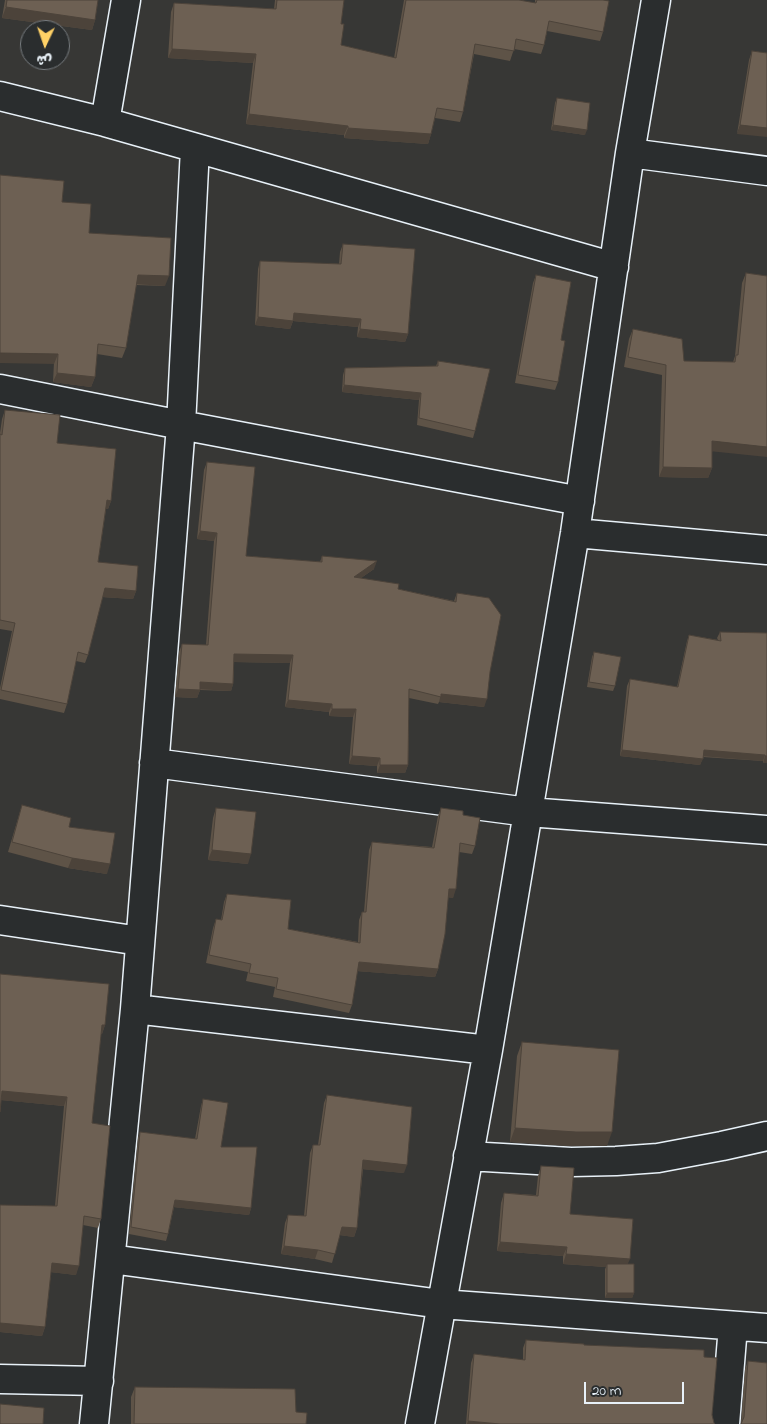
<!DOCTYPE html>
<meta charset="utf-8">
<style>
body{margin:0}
#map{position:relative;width:767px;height:1424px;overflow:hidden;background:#373735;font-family:"Indie Flower","Playpen Sans Arabic",sans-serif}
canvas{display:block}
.north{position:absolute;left:20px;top:20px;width:50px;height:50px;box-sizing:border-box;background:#2a2d2e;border:1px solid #767b7f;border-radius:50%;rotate:183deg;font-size:14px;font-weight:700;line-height:20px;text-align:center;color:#e8f1f8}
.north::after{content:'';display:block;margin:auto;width:18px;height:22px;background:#ffd166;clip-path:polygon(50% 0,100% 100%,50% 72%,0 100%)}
.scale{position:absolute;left:584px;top:1382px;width:100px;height:22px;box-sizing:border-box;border:2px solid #e8f1f8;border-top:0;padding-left:6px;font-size:15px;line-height:18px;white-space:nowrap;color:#e8f1f8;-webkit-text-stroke:4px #2a2d2e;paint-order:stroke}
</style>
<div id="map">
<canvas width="767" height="1424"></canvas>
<div class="north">ش</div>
<div class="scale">20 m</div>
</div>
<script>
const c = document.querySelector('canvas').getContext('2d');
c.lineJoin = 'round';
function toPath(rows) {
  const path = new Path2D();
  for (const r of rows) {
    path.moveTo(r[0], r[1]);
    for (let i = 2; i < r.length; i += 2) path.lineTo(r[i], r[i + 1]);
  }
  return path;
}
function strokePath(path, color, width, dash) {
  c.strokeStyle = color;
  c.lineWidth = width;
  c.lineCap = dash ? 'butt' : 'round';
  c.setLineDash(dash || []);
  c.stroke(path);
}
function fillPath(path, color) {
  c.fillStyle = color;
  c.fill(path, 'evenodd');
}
const minor = toPath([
 [0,96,105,122,614,267],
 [105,122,126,0],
 [630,153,767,171],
 [0,389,181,425,580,501],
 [575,533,767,550],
 [154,763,528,812,767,830],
 [0,920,140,941],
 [135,1009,488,1050],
 [468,1156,571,1162,616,1161,658,1158,722,1146,767,1136],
 [111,1259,441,1304,767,1328],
 [0,1379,99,1381],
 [94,1424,135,1009,181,425,195,148],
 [420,1424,488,1050,528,812,575,533,630,153,656,0],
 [725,1424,733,1326]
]);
strokePath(minor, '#e8f1f8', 31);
strokePath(minor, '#2a2d2e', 28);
fillPath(toPath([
 [5,0,98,0,95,20,92,30,2,18],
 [275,0,344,0,341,24,341,45,394,58,404,0,519,0,535,3,535,0,603,0,603,32,600,41,547,31,544,45,541,54,514,49,510,61,474,54,463,112,460,122,435,118,431,134,428,144,344,138,344,135,246,124,253,63,168,58,171,12,174,3,274,9],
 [752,51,767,53,737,134,749,60],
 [557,98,585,135,551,130,555,103],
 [62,202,89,233,165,286,136,285,126,348,122,358,97,354,95,377,91,387,53,382],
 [343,244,408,334,405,342,357,337,358,327,293,321,290,329,255,325,258,269,260,261,339,264,340,252],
 [746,273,767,276,712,452,712,468,708,478,659,477,662,375,624,367,629,339,633,329,684,361,733,362,735,356,742,283],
 [536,275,561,340,558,382,555,390,515,383,533,283],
 [438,361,475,431,473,438,417,425,419,400,342,392,343,375,345,368,436,366],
 [5,410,57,443,111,501,108,509,106,509,98,562,136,591,133,599,102,597,88,655,85,663,76,661,67,704,64,713,0,699,0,688,12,631,0,629,0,433,2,419],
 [207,462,246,556,320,562,322,556,374,569,361,578,398,589,454,601,457,593,490,672,484,707,439,702,438,704,409,698,408,765,405,773,377,773,377,766,349,764,353,717,329,716,329,712,285,707,290,663,234,662,233,684,231,691,200,690,197,698,175,697,179,652,182,644,206,645,214,541,197,539,204,470],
 [720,632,767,633,767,763,763,763,763,761,703,757,700,765,620,756,627,686,630,679,677,687,687,641,689,635,718,640,717,638],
 [594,652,615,686,613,691,587,687,592,657],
 [22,805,69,827,107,874,68,868,8,852,19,815],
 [216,808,248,864,208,860,213,818],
 [441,808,463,815,475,846,472,854,459,852,453,898,448,897,438,969,435,977,357,971,352,1005,349,1013,273,997,275,987,246,981,248,972,206,963,213,928,216,919,221,920,224,902,227,894,288,929,358,942,359,920,362,912,364,912,369,850,372,842,432,847,438,816],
 [0,974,105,1025,102,1034,101,1034,92,1123,101,1219,98,1228,83,1225,76,1275,51,1272,45,1327,42,1336,0,1332,0,1205,55,1206,64,1106,1,1100],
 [522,1042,607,1146,571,1146,510,1142,517,1056],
 [327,1095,404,1173,363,1169,357,1228,354,1237,340,1235,332,1263,315,1259,281,1254,285,1223,288,1215,304,1216,310,1153,313,1145,318,1145,324,1103],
 [203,1099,221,1147,251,1208,249,1215,174,1207,168,1234,166,1241,129,1234,138,1138,140,1132,195,1139,201,1106],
 [541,1166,570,1214,628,1264,634,1293,632,1298,605,1298,605,1269,606,1267,563,1264,563,1256,497,1251,501,1203,504,1193,536,1195,538,1176],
 [526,1340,704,1357,712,1415,714,1423,715,1424,466,1424,471,1363,474,1354,523,1360,523,1348],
 [748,1361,767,1363,741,1424,745,1369],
 [135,1387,296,1412,306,1424,131,1424,131,1397]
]), '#5e5347');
fillPath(toPath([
 [6,7,95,20,92,30,2,18],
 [172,49,256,54,253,63,168,58],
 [249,114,348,126,344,135,246,124],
 [553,125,587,130,585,135,551,130],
 [740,125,767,128,767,137,737,134],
 [348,128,431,134,428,144,344,138],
 [138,275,169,276,165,286,134,284],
 [294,313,361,319,358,327,293,321,290,329,255,325,258,317],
 [360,329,408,334,405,342,357,337],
 [0,353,58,354,54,364,0,363],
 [57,373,95,377,91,387,53,382],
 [344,385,421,393,419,400,342,392],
 [712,441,767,447,767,457,709,451],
 [663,467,712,468,708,478,659,477],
 [107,500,111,501,108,509,104,509],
 [200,531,217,533,214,541,197,539],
 [377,561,374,569,351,585,354,577],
 [105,588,136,591,133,599,102,597],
 [234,654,293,655,290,663,232,662],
 [200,682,233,684,231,691,197,689],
 [178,689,200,690,197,698,175,697],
 [441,694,487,699,484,707,439,702],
 [288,700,332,704,329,712,285,707],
 [332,709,356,709,353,717,329,716],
 [622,750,703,759,700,765,620,756],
 [704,750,765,755,763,761,701,756],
 [352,756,380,758,377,766,349,764],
 [765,756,767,756,767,763,763,763],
 [380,765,408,765,405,773,377,773],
 [212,850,251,854,248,864,208,860],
 [72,858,110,864,107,874,68,868],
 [449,889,456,889,453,898,446,897],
 [359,962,438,969,435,977,356,971],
 [102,1025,105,1025,102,1034,99,1034],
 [2,1091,67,1097,64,1106,0,1100],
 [515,1128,612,1132,607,1146,571,1146,510,1142],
 [363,1160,407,1165,404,1173,360,1169],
 [175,1200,251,1208,249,1215,172,1207],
 [342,1227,357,1228,354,1237,339,1235],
 [500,1242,567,1247,563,1256,497,1251],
 [284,1246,318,1250,315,1259,281,1254],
 [566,1254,630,1259,626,1268,607,1264,606,1267,563,1264],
 [52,1263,79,1266,76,1275,49,1272],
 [607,1293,634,1293,632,1298,605,1298],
 [0,1323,45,1327,42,1336,0,1332],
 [468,1421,500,1424,467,1424]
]), '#4c433a');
const building = toPath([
 [7,0,98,0,95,20,6,7,7,0],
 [277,0,344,0,341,24,344,24,341,45,396,58,406,0,519,0,536,3,537,0,603,0,609,1,603,32,549,21,544,45,516,39,514,51,475,44,463,112,437,108,431,134,348,128,348,126,249,114,256,54,172,49,174,3,276,9,277,0],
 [752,51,767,53,767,128,740,125,752,51],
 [557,98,590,103,587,130,553,125,557,98],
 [0,175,64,181,62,202,91,204,89,233,171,238,169,276,138,275,126,348,98,344,95,377,57,373,58,354,0,353,0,175],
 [343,244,415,249,408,334,360,329,361,319,294,313,293,321,258,317,260,261,341,264,343,244],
 [746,273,767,276,767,447,712,441,712,468,663,467,666,365,628,357,633,329,682,339,684,361,735,362,736,355,738,355,746,273],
 [536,275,571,282,561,340,565,341,558,382,518,375,536,275],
 [438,361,490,369,475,431,419,418,421,393,344,385,345,368,438,366,438,361],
 [5,410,60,415,57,443,116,449,111,501,107,500,98,562,138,566,136,591,105,588,88,655,78,652,67,704,1,690,15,623,0,620,0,434,2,435,5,410],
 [207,462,255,467,246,556,322,562,322,556,377,561,354,577,399,584,398,589,456,602,457,593,489,598,501,615,490,672,487,699,441,694,441,697,409,689,408,765,380,765,380,758,352,756,356,709,332,709,332,704,288,700,293,655,234,654,233,684,200,682,200,690,178,689,182,644,208,645,217,533,200,531,207,462],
 [720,632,767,633,767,756,765,756,765,755,704,750,703,759,622,750,630,679,678,687,689,635,721,641,720,632],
 [594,652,621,657,615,686,589,682,594,652],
 [22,805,71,818,69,827,115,833,110,864,72,858,12,842,22,805],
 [216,808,256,812,251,854,212,850,216,808],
 [441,808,463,811,463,815,480,818,475,846,460,843,456,889,449,889,445,934,438,969,359,962,352,1005,276,989,278,978,249,973,251,964,209,955,216,919,222,920,227,894,291,900,288,929,360,943,362,912,366,912,372,842,434,848,441,808],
 [0,974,109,984,105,1025,102,1025,92,1123,110,1126,101,1219,84,1216,79,1266,52,1263,45,1327,0,1323,0,1205,57,1206,67,1097,2,1091,0,1112,0,974],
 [522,1042,619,1050,612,1132,576,1132,515,1128,522,1042],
 [327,1095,412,1107,407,1165,363,1160,357,1228,342,1227,335,1254,318,1250,284,1246,288,1215,306,1216,313,1145,320,1145,327,1095],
 [203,1099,228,1103,221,1147,257,1147,251,1208,175,1200,168,1234,131,1227,140,1132,197,1139,203,1099],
 [541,1166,574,1168,570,1214,633,1219,630,1259,566,1254,567,1247,500,1242,504,1193,538,1196,541,1166],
 [607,1264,634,1264,634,1293,607,1293,607,1264],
 [526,1340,584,1344,584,1345,704,1350,704,1357,717,1358,712,1415,714,1423,715,1424,500,1424,468,1421,474,1354,525,1360,526,1340],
 [748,1361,767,1363,767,1424,741,1424,744,1417,748,1361],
 [135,1387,295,1389,296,1412,307,1413,306,1424,134,1424,135,1387],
 [0,1404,44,1408,43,1424,0,1424,0,1404]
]);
fillPath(building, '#6d6053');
strokePath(building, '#4c433a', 1);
</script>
